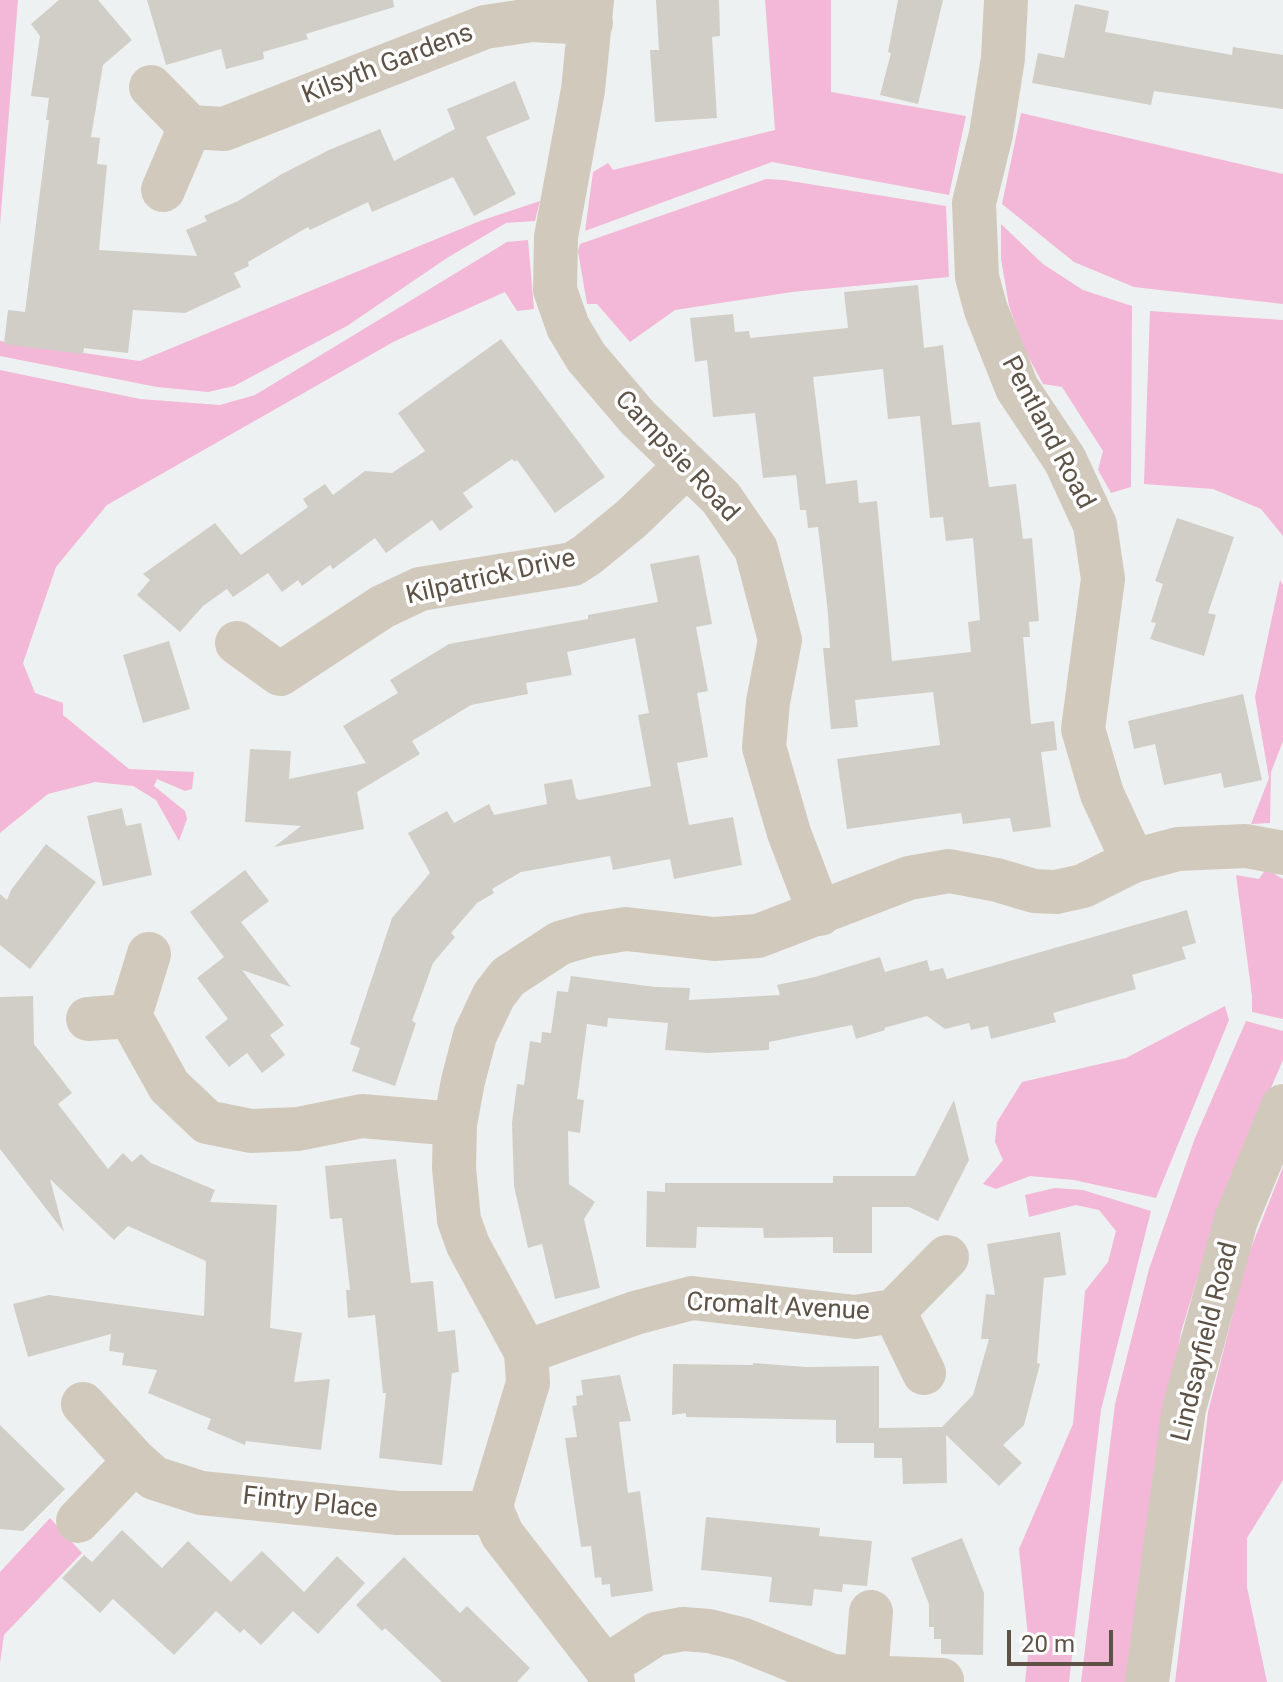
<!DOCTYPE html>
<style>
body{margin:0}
#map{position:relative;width:1283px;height:1682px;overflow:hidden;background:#eef1f1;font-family:Roboto,sans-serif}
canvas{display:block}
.scale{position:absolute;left:1007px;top:1630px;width:106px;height:36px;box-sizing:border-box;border:4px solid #5d5245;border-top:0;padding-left:10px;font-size:24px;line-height:28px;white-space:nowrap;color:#5d5245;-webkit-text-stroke:6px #fff;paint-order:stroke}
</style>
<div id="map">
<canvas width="1283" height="1682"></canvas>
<div class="scale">20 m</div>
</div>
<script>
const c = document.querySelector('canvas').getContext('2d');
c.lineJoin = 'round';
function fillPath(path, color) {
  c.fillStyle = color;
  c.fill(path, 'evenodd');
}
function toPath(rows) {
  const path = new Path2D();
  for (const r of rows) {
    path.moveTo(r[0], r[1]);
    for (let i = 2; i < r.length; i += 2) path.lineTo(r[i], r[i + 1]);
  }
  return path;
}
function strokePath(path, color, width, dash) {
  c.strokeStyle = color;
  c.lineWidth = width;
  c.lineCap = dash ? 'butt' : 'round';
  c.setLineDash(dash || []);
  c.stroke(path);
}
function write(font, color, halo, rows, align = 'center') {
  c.font = font + ' Roboto,sans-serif';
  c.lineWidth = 7;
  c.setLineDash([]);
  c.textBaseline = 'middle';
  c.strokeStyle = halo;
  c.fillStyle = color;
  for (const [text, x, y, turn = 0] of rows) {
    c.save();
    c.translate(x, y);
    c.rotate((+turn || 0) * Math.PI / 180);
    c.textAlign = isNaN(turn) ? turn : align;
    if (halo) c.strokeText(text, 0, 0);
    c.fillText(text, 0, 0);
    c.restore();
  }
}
fillPath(toPath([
 [0,0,18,0,0,225],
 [765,0,831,0,831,92,966,116,949,195,772,162,585,231,593,172,608,163,613,170,775,130],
 [1021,113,1283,174,1283,304,1134,287,1074,262,1002,204],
 [766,179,784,180,946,206,949,277,792,292,675,310,630,342,597,304,587,304,578,251,580,244],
 [540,201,535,221,506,223,447,258,347,326,234,386,208,392,157,387,0,356,0,341,140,361,480,221],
 [1001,224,1043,264,1083,290,1132,306,1131,487,1111,493,1098,470,1103,451,1062,387,1043,384,1024,349,1009,306,1001,259],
 [528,240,534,309,517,311,505,292,395,341,107,505,56,567,23,663,35,693,63,703,63,715,129,769,194,772,192,789,185,791,157,779,154,786,185,811,187,819,179,841,156,800,133,786,95,782,48,794,0,833,0,370,140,399,220,405,255,395,507,242],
 [1150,311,1283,320,1283,536,1261,509,1213,489,1144,484],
 [1280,580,1283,585,1283,741,1271,772,1270,823,1251,824,1269,778,1255,697],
 [1266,869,1283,879,1283,1019,1252,1012,1252,996,1236,875,1259,879],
 [1225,1006,1229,1020,1156,1198,1074,1180,1030,1176,996,1189,983,1184,1003,1160,995,1142,997,1122,1022,1082,1126,1058],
 [1246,1021,1283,1031,1283,1060,1218,1210,1181,1332,1153,1511,1133,1682,1081,1682,1115,1404,1149,1269,1195,1138],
 [1283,1167,1283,1480,1247,1538,1247,1587,1267,1682,1175,1682,1208,1412,1247,1258],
 [1055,1188,1083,1190,1151,1211,1101,1410,1069,1682,1025,1682,1029,1646,1019,1549,1073,1424,1085,1291,1108,1262,1116,1231,1099,1210,1076,1205,1029,1217,1025,1195],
 [50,1518,82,1553,4,1635,0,1663,0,1572]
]), '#f3b8d7');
fillPath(toPath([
 [59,0,98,0,132,40,103,65,91,137,100,138,97,164,107,165,99,250,197,256,186,230,207,221,204,216,238,201,282,174,329,150,380,129,394,161,455,129,447,109,515,81,530,119,486,137,516,194,474,216,453,177,372,212,368,202,310,230,308,227,248,262,249,266,234,273,241,287,185,313,133,310,128,353,84,348,83,354,4,344,8,310,25,312,49,120,46,120,49,98,31,96,40,36,31,24],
 [147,0,393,0,394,7,306,34,308,39,263,52,264,59,226,69,221,49,166,65],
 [656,0,719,0,720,36,712,37,717,118,655,122,650,50,659,50],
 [898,0,943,0,918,104,880,95,891,53,888,52],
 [1075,4,1109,11,1105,32,1232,55,1233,47,1283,55,1283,109,1154,91,1151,105,1032,83,1038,53,1064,58],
 [918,285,924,348,943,345,952,425,980,422,989,487,1016,484,1023,539,1032,538,1039,621,1029,622,1030,637,1023,637,1031,724,1054,721,1057,750,1041,752,1051,827,1013,832,1010,818,963,824,961,813,847,829,837,759,940,745,933,692,855,700,858,727,831,729,823,648,830,648,828,613,818,527,808,528,806,510,800,510,796,475,763,478,755,413,713,417,707,360,695,362,690,318,733,314,735,332,749,331,750,338,848,328,844,292],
 [883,369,888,419,920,416,930,518,943,517,946,541,973,538,980,620,968,622,971,652,892,661,877,501,859,503,857,480,826,484,813,377],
 [501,339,605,477,555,513,517,460,515,462,512,459,463,493,473,507,440,531,432,520,386,553,375,538,333,569,330,565,302,586,298,580,282,592,268,573,233,597,227,589,203,606,180,632,137,595,150,580,143,574,215,523,241,555,308,507,303,499,325,484,333,495,365,471,392,473,425,451,398,413],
 [1177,518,1234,537,1208,613,1216,615,1204,656,1150,639,1156,623,1151,622,1163,584,1155,581],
 [699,555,712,624,696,627,708,691,697,693,708,757,677,763,689,825,733,817,742,865,674,879,670,859,613,870,610,856,521,872,492,889,494,893,477,903,451,933,455,937,433,963,412,1021,416,1023,395,1086,352,1071,360,1048,350,1044,392,918,430,873,408,833,447,811,454,823,489,804,494,815,547,804,544,784,572,779,576,798,579,800,651,786,638,715,649,713,635,638,567,652,572,675,526,683,528,694,471,705,412,741,420,754,357,792,364,829,274,847,301,826,245,822,250,749,291,751,289,779,366,763,343,726,398,693,390,680,449,644,588,619,588,615,658,602,650,564],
 [169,641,190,709,143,723,123,655],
 [1243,694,1262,780,1224,788,1221,773,1164,785,1155,744,1134,749,1128,721],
 [122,808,126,826,141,823,152,875,103,886,87,816],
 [46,844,96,882,30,969,0,945,0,894,7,900,11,890],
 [245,870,269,901,241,922,291,987,242,970,284,1025,270,1035,285,1055,262,1073,247,1053,229,1067,205,1037,228,1019,197,978,224,957,190,912],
 [1187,910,1196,943,1182,947,1186,959,1132,975,1136,989,1053,1013,1056,1022,991,1039,988,1026,971,1030,969,1023,945,1029,927,1016,884,1028,885,1030,856,1039,852,1025,769,1042,769,1050,707,1053,665,1050,668,1023,608,1018,607,1027,587,1024,577,1099,584,1100,580,1133,568,1131,569,1184,595,1202,584,1219,600,1288,555,1299,542,1244,528,1248,514,1186,512,1123,517,1084,524,1085,530,1041,541,1043,542,1032,551,1033,557,991,568,992,571,976,655,987,690,988,689,1000,780,995,777,985,815,977,880,957,885,972,927,960,930,971,943,968,947,979],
 [33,996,34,1044,72,1093,58,1104,108,1169,123,1153,132,1162,141,1154,151,1163,215,1190,210,1202,277,1205,270,1328,302,1333,294,1382,330,1379,321,1450,246,1441,245,1445,207,1429,211,1419,148,1393,157,1370,122,1365,124,1353,109,1351,111,1334,28,1357,13,1304,49,1295,204,1316,206,1261,128,1226,114,1240,50,1179,64,1232,0,1149,0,997],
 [954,1100,969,1160,938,1221,909,1207,872,1207,872,1253,833,1253,833,1237,764,1238,763,1228,697,1227,696,1248,646,1247,647,1191,665,1192,665,1183,833,1183,833,1176,915,1176],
 [396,1159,411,1283,433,1281,438,1332,455,1330,459,1372,452,1373,442,1465,379,1458,386,1393,383,1393,375,1315,348,1318,346,1290,350,1290,342,1218,330,1219,325,1166],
 [1060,1232,1066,1275,1044,1278,1037,1363,1040,1364,1024,1425,1003,1445,1022,1463,999,1486,946,1435,947,1483,903,1484,902,1458,874,1458,874,1443,836,1443,836,1420,686,1417,686,1413,672,1415,673,1364,753,1365,753,1363,806,1367,879,1366,879,1428,942,1427,973,1395,989,1339,981,1339,986,1294,995,1295,987,1244],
 [620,1375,631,1421,619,1422,628,1493,640,1491,653,1591,611,1597,610,1584,602,1585,601,1577,595,1578,591,1546,581,1547,565,1438,577,1437,572,1406,577,1405,576,1396,583,1395,581,1380],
 [0,1425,65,1489,23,1531,0,1529],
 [706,1517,820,1528,819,1536,872,1541,867,1586,843,1584,842,1592,814,1589,812,1606,769,1602,772,1577,701,1570],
 [122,1530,162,1568,188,1541,231,1582,262,1551,304,1592,337,1556,365,1583,318,1634,293,1611,261,1645,244,1629,240,1633,216,1611,174,1655,113,1599,100,1613,62,1578,84,1555,92,1562],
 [962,1538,984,1593,983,1655,941,1654,941,1639,934,1639,934,1627,929,1627,929,1604,911,1558],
 [404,1557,460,1613,467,1606,530,1668,517,1682,442,1682,385,1628,382,1631,356,1605]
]), '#d1cec7');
strokePath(toPath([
 [592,0,583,90,556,237,555,290,568,327,586,357,638,418,721,498,756,549,780,640,768,702,764,747,789,833,820,914],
 [1006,0,1003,58,991,134,974,203,977,277,986,310,1017,388,1065,460,1095,525,1103,579,1083,729,1102,794,1133,861],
 [151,87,190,127,224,129,485,27,532,20,591,23],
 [163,190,190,127],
 [237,643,280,674,382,607,420,589,573,564,587,555,631,519,687,465],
 [149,954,130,1016,169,1086,207,1122,251,1131,298,1129,362,1116,455,1124],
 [88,1019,130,1016],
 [894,1311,924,1373],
 [526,1352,635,1313,692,1298,855,1317,894,1311,947,1257],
 [83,1404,135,1461,154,1478,201,1493,398,1513,493,1513],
 [78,1521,135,1461],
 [605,1667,656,1634,683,1629,709,1631,741,1639,832,1676,942,1680],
 [866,1675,871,1612],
 [613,1682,605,1667,502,1534,493,1513,492,1502,528,1383,526,1352,468,1245,459,1220,454,1168,455,1124,463,1081,475,1035,494,995,508,977,560,943,588,935,626,929,714,939,758,936,909,878,949,871,997,880,1034,891,1056,892,1083,886,1133,861,1178,849,1246,846,1283,853],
 [1147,1682,1184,1409,1236,1220,1283,1106]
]), '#d2c9bd', 44);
write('26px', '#5d5245', '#fff', [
 ["Kilsyth Gardens",388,65,-21],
 ["Pentland Road",1047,433,62],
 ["Campsie Road",676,457,47],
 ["Kilpatrick Drive",491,578,-13],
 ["Cromalt Avenue",778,1308,3],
 ["Lindsayfield Road",1206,1342,-76],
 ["Fintry Place",310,1504,6]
]);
</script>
